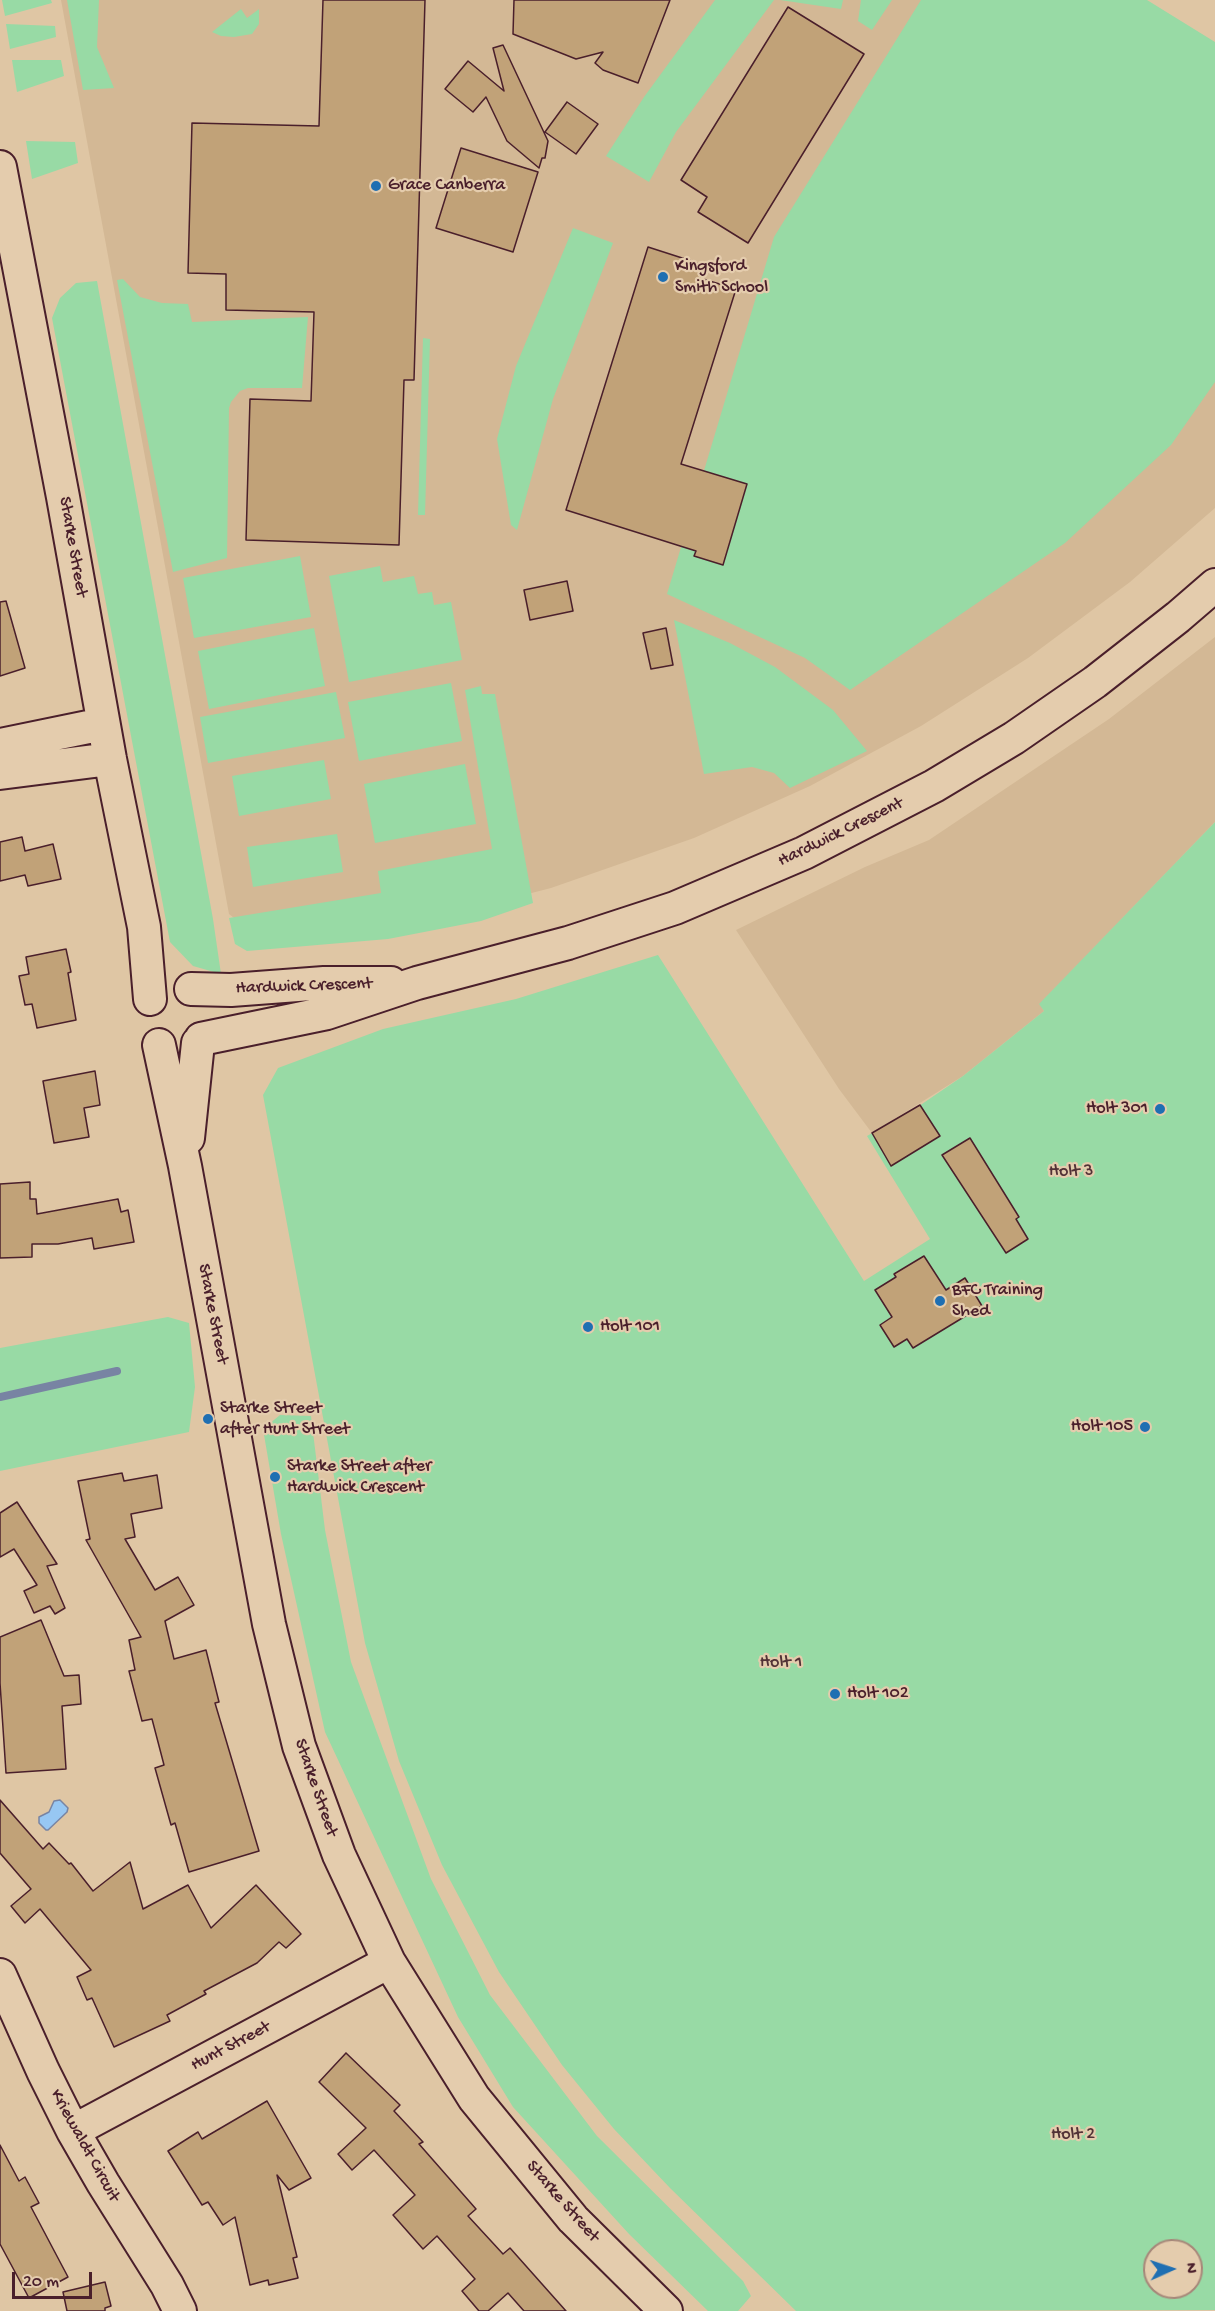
<!DOCTYPE html>
<style>
body{margin:0}
#map{position:relative;width:1215px;height:2311px;overflow:hidden;background:#dfc6a4;font-family:"Gochi Hand",sans-serif}
canvas{display:block}
.north{position:absolute;left:1143px;top:2239px;width:60px;height:60px;box-sizing:border-box;background:#e4ccad;border:2px solid #a68779;border-radius:50%;rotate:87deg;font-size:16px;font-weight:700;line-height:24px;text-align:center;color:#4a1f2b}
.north::after{content:'';display:block;margin:auto;width:21px;height:27px;background:#1f6fb2;clip-path:polygon(50% 0,100% 100%,50% 72%,0 100%)}
.scale{position:absolute;left:12px;top:2272px;width:80px;height:27px;box-sizing:border-box;border:3px solid #4a1f2b;border-top:0;padding-left:8px;font-size:18px;line-height:21px;white-space:nowrap;color:#4a1f2b;-webkit-text-stroke:4px #e4ccad;paint-order:stroke}
</style>
<div id="map">
<canvas width="1215" height="2311"></canvas>
<div class="north">N</div>
<div class="scale">20 m</div>
</div>
<script>
const c = document.querySelector('canvas').getContext('2d');
c.lineJoin = 'round';
function fillPath(path, color) {
  c.fillStyle = color;
  c.fill(path, 'evenodd');
}
function toPath(rows) {
  const path = new Path2D();
  for (const r of rows) {
    path.moveTo(r[0], r[1]);
    for (let i = 2; i < r.length; i += 2) path.lineTo(r[i], r[i + 1]);
  }
  return path;
}
function strokePath(path, color, width, dash) {
  c.strokeStyle = color;
  c.lineWidth = width;
  c.lineCap = dash ? 'butt' : 'round';
  c.setLineDash(dash || []);
  c.stroke(path);
}
function write(font, color, halo, rows, align = 'center') {
  c.font = font + ' "Gochi Hand",sans-serif';
  c.lineWidth = 4.5;
  c.setLineDash([]);
  c.textBaseline = 'middle';
  c.strokeStyle = halo;
  c.fillStyle = color;
  for (const [text, x, y, turn = 0] of rows) {
    c.save();
    c.translate(x, y);
    c.rotate((+turn || 0) * Math.PI / 180);
    c.textAlign = isNaN(turn) ? turn : align;
    if (halo) c.strokeText(text, 0, 0);
    c.fillText(text, 0, 0);
    c.restore();
  }
}
fillPath(toPath([
 [61,0,1139,0,1215,47,1215,508,1130,582,1028,658,921,726,810,786,694,838,551,888,415,923,253,933,229,914],
 [1215,637,1215,822,1040,1004,1044,1011,963,1076,872,1133,839,1089,736,930,865,867,929,840,1109,719]
]), '#d3b895');
fillPath(toPath([
 [2,0,51,0,52,3,5,16],
 [67,0,99,0,97,47,114,88,83,90],
 [715,0,774,0,676,132,649,182,606,156,644,97],
 [780,0,843,0,841,9],
 [861,0,892,0,872,30,858,21],
 [921,0,1147,0,1215,42,1215,382,1171,445,1065,543,850,690,805,658,667,594,774,237],
 [241,9,247,18,259,9,259,24,252,34,234,37,221,36,212,32],
 [6,24,55,26,56,37,10,49],
 [12,60,61,60,64,76,17,92],
 [26,141,75,142,78,163,32,179],
 [573,228,613,243,553,399,517,530,511,525,497,439,516,366],
 [123,279,140,297,162,303,188,304,192,322,308,317,302,388,248,388,240,391,231,402,229,408,227,558,173,572,117,280],
 [97,281,213,919,221,974,193,966,170,942,52,318,60,298,76,283],
 [423,338,430,339,425,515,418,515],
 [300,556,311,617,194,638,183,578],
 [380,566,383,582,414,576,418,594,432,592,434,605,451,602,462,660,349,682,329,576],
 [674,620,730,643,775,667,833,710,867,751,790,788,774,773,752,767,704,774],
 [314,628,325,686,209,709,198,651],
 [451,683,462,741,359,761,348,702],
 [481,686,482,694,495,694,533,903,481,921,388,939,247,951,235,944,229,918,381,893,378,871,492,849,465,690],
 [336,692,345,738,208,763,200,717],
 [324,760,331,799,239,816,232,776],
 [465,764,476,824,375,843,364,784],
 [1215,822,1215,2310,796,2311,670,2188,614,2129,562,2065,499,1972,442,1865,399,1761,365,1643,263,1095,278,1068,383,1029,516,999,658,955,864,1281,930,1239,867,1136,922,1104,963,1076,1044,1011,1039,1004],
 [1155,2251,1191,2251,1191,2287,1155,2287],
 [337,834,343,872,253,887,247,847],
 [168,1317,189,1323,195,1387,189,1432,0,1471,0,1348],
 [280,1415,311,1416,325,1530,351,1662,431,1879,490,1995,597,2136,743,2281,751,2296,738,2311,708,2311,629,2234,513,2107,458,2017,325,1732,281,1534,263,1429]
]), '#98daa5');
const water = toPath([
 [60,1800,68,1808,67,1812,48,1830,46,1830,39,1823,39,1817,49,1812,54,1801,60,1800]
]);
fillPath(water, '#97c7f3');
strokePath(water, '#7884a3', 1.5);
strokePath(toPath([
 [0,1397,117,1371]
]), '#7884a3', 8);
const building = toPath([
 [323,0,425,0,414,380,404,380,399,545,246,540,250,399,311,401,314,312,226,310,226,274,188,273,192,123,319,126,323,0],
 [514,0,670,0,638,83,603,70,595,63,603,52,576,59,513,34,514,0],
 [788,7,864,54,748,243,698,212,707,197,681,180,788,7],
 [503,45,548,141,545,158,542,158,539,168,507,141,486,97,473,112,445,89,468,61,504,91,493,48,503,45],
 [567,102,598,124,576,154,545,132,567,102],
 [461,148,538,172,513,252,436,228,461,148],
 [648,247,707,266,703,279,736,289,681,464,747,484,723,565,694,556,696,551,566,510,648,247],
 [567,581,573,611,530,620,524,590,567,581],
 [6,601,25,668,0,676,0,602,6,601],
 [666,628,673,665,651,669,643,633,666,628],
 [22,837,25,851,53,844,61,879,28,886,25,875,0,881,0,842,22,837],
 [66,949,71,972,68,973,76,1020,37,1028,32,1004,25,1005,19,976,29,974,26,957,66,949],
 [95,1071,100,1105,84,1108,89,1137,54,1143,43,1081,95,1071],
 [920,1105,940,1136,891,1166,872,1133,920,1105],
 [970,1138,1019,1217,1016,1219,1028,1239,1006,1253,942,1155,970,1138],
 [30,1182,30,1199,36,1199,37,1214,118,1199,121,1212,128,1210,134,1242,94,1249,92,1238,58,1244,32,1244,32,1257,0,1258,0,1184,30,1182],
 [924,1256,946,1290,965,1278,982,1306,913,1348,907,1339,894,1347,880,1325,892,1317,875,1290,896,1277,894,1274,924,1256],
 [122,1473,124,1481,157,1475,162,1508,131,1514,135,1537,125,1539,155,1590,178,1577,194,1605,165,1621,174,1659,206,1650,219,1702,215,1703,259,1851,189,1872,175,1823,171,1825,155,1768,164,1765,152,1719,142,1721,129,1671,135,1670,129,1640,141,1637,86,1540,90,1539,78,1481,122,1473],
 [17,1502,57,1564,47,1566,65,1608,55,1614,50,1606,34,1613,24,1591,37,1585,14,1549,0,1557,0,1513,17,1502],
 [41,1620,64,1676,79,1675,81,1704,62,1706,66,1769,6,1773,0,1683,0,1637,41,1620],
 [0,1800,43,1849,49,1843,69,1864,71,1863,93,1891,130,1862,143,1909,188,1885,211,1928,256,1885,301,1934,286,1948,279,1942,257,1963,204,1991,206,1994,167,2015,170,2021,114,2047,92,1998,87,2000,77,1977,91,1970,40,1909,25,1923,11,1906,31,1889,0,1853,0,1800],
 [346,2053,400,2105,394,2111,423,2142,419,2144,476,2209,468,2216,503,2254,510,2248,566,2311,524,2311,508,2293,488,2311,479,2311,462,2291,475,2279,437,2236,423,2249,393,2215,415,2195,374,2150,352,2170,338,2154,366,2128,319,2082,346,2053],
 [267,2101,311,2178,289,2190,277,2175,297,2257,293,2258,298,2278,269,2285,268,2280,250,2285,235,2217,223,2225,208,2202,202,2205,168,2151,198,2132,202,2139,267,2101],
 [0,2145,19,2181,25,2177,39,2203,31,2207,68,2277,29,2298,0,2244,0,2145],
 [105,2282,111,2306,105,2308,105,2311,67,2311,63,2292,105,2282]
]);
fillPath(building, '#c1a278');
strokePath(building, '#4a1f2b', 1.5);
const minor = toPath([
 [0,167,63,497,110,759,144,927,150,999],
 [0,745,103,724],
 [0,773,110,759],
 [191,989,231,990,324,983,391,983],
 [201,1039,327,1013,417,983,568,943,675,908,804,853,934,786,1014,738,1095,682,1178,617,1215,585],
 [159,1045,185,1166,269,1624,299,1746,339,1855,389,1962,474,2098,573,2219,666,2311],
 [188,1138,198,1043],
 [0,1975,43,2071,73,2131,103,2183,167,2285,180,2311],
 [73,2131,389,1962]
]);
strokePath(minor, '#4a1f2b', 36);
strokePath(minor, '#e4ccad', 32);
for (const [x, y, r, color] of [
 [376,186,6,"#1f6fb2"],
 [663,277,6,"#1f6fb2"],
 [1160,1109,6,"#1f6fb2"],
 [940,1301,6,"#1f6fb2"],
 [588,1327,6,"#1f6fb2"],
 [208,1419,6,"#1f6fb2"],
 [1145,1427,6,"#1f6fb2"],
 [275,1477,6,"#1f6fb2"],
 [835,1694,6,"#1f6fb2"]
]) {
  const dot = new Path2D();
  dot.arc(x, y, r, 0, 2 * Math.PI);
  c.fillStyle = color;
  c.fill(dot);
  strokePath(dot, '#e4ccad', 2);
}
write('18px', '#4a1f2b', '#e4ccad', [
 ["Grace Canberra",388,186],
 ["Kingsford",675,267],
 ["Smith School",675,288],
 ["Holt 301",1148,1109,"right"],
 ["BFC Training",952,1291],
 ["Shed",952,1312],
 ["Holt 101",600,1327],
 ["Starke Street",220,1409],
 ["after Hunt Street",220,1430],
 ["Holt 105",1133,1427,"right"],
 ["Starke Street after",287,1467],
 ["Hardwick Crescent",287,1488],
 ["Holt 102",847,1694]
], 'left');
write('18px', '#4a1f2b', '#e4ccad', [
 ["Starke Street",72,547,80],
 ["Hardwick Crescent",841,833,-26],
 ["Hardwick Crescent",304,987,-2],
 ["Starke Street",212,1314,79],
 ["Starke Street",315,1788,71],
 ["Hunt Street",231,2047,-28],
 ["Kriewaldt Circuit",84,2146,61],
 ["Starke Street",562,2202,49]
]);
write('18px', '#523237', '#e4ccad', [
 ["Holt 3",1071,1172],
 ["Holt 1",781,1663],
 ["Holt 2",1073,2135]
]);
</script>
